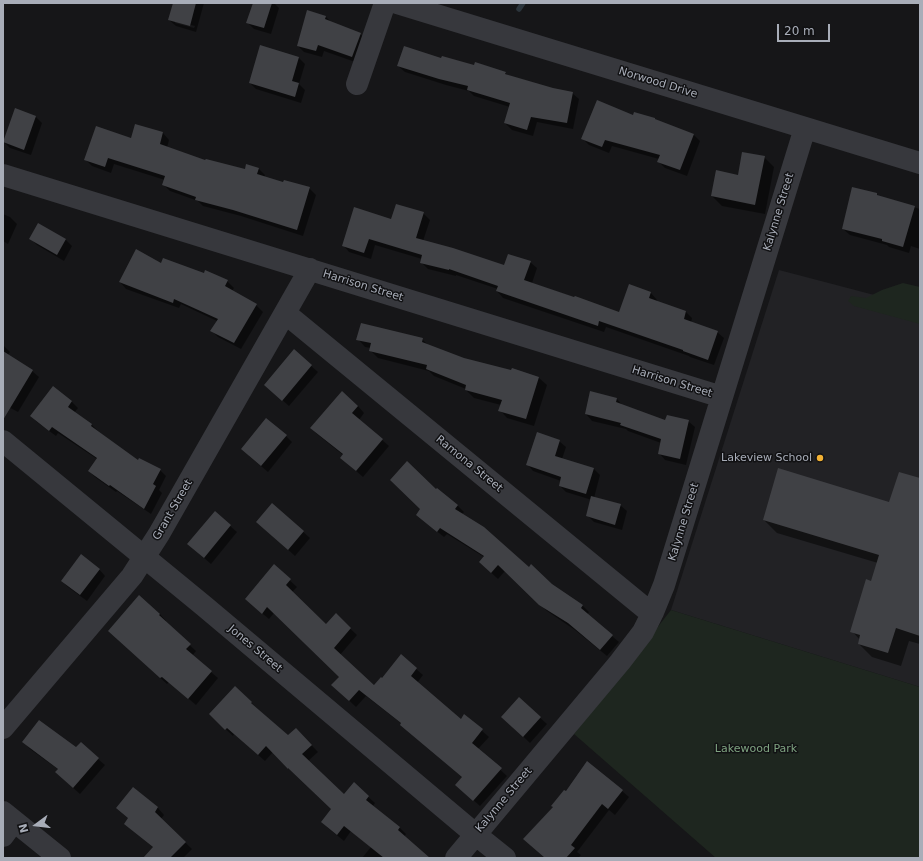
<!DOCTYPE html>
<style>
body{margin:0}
#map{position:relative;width:923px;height:861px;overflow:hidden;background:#161618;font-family:"DejaVu Sans",sans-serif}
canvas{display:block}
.frame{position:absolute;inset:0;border:4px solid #a8adb8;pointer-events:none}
.north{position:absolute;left:16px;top:805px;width:40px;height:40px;-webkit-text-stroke:3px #111113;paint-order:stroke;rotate:255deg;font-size:11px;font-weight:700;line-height:16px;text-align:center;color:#a8adb8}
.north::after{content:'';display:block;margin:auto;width:14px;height:18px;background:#a8adb8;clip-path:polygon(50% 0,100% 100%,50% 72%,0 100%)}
.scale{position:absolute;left:777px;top:24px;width:53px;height:18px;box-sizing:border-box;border:2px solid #a8adb8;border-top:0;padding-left:5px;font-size:12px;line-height:14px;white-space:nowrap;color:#a8adb8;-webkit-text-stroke:3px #111113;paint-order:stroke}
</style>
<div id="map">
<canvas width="923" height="861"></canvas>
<div class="frame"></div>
<div class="north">N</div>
<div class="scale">20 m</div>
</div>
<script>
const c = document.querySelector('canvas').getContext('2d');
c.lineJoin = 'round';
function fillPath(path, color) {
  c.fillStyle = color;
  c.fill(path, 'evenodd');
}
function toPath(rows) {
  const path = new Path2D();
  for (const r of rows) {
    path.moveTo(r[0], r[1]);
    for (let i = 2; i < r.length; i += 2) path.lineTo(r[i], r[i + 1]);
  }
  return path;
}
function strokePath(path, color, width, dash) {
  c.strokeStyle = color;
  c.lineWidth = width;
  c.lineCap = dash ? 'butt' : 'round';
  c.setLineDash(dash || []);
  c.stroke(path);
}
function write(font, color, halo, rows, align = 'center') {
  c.font = font + ' "DejaVu Sans",sans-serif';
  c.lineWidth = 3;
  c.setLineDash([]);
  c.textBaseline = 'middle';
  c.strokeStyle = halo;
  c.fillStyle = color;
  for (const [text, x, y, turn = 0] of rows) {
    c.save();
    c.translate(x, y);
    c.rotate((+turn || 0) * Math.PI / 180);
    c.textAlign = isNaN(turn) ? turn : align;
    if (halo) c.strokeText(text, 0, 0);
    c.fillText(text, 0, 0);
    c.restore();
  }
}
fillPath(toPath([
 [779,270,920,307,920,687,671,610]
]), '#222225');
fillPath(toPath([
 [903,283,920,287,920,324,854,306,848,301,851,296,866,298,882,290],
 [671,610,920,687,920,858,716,858,574,734]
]), '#1e261f');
fillPath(toPath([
 [174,3,204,3,196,32,176,26,169,20],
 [175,21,195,26,194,28,175,23],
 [254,3,274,3,279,8,271,34,254,29,248,23],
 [326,17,332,23,360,34,367,40,358,63,324,51,322,57,304,52,298,46],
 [299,58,305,64,299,84,305,90,301,103,256,89,250,83],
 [442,59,505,73,508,75,553,89,572,93,579,99,573,129,537,122,533,136,512,130,505,123,510,107,474,96,469,91,446,85,405,72,398,66],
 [36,117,42,123,31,155,10,148,4,142],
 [655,119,657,121,693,134,700,141,687,176,665,168,659,162,659,159,612,146,609,153,589,145,582,138],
 [136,125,163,133,169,140,167,148,206,162,245,170,259,169,265,175,264,178,283,184,309,188,316,195,303,236,241,216,203,206,198,201,170,191,163,184,165,180,114,164,111,173,92,166,85,159,131,139],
 [764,157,774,167,765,214,722,206,712,196],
 [877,194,878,196,920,209,920,249,911,246,909,253,889,247,887,245,850,235,843,229],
 [423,213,430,220,423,241,505,266,530,262,537,268,532,283,620,313,629,286,651,293,657,300,657,302,686,312,692,318,691,323,717,332,724,338,714,365,690,357,689,356,606,327,604,332,503,298,497,291,498,289,456,275,456,276,428,269,422,263,422,259,375,245,371,259,349,252,343,245,392,221],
 [3,214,10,217,17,224,8,244,3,241],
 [38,224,66,240,72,246,64,261,37,245,30,238],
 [162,264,227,281,234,288,232,291,256,305,263,312,241,349,218,337,212,331,217,321,181,304,179,308,126,289,120,282],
 [358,339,422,339,428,345,463,359,512,371,512,369,539,378,547,385,534,426,507,418,500,410,501,405,474,398,466,390,466,389,434,376,429,371,378,358,370,350,371,348,365,347],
 [3,345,10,352,8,355,32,371,39,377,18,412,3,404],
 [294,351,318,372,289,406,272,391],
 [53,387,72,402,78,408,74,413,92,425,98,431,138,462,160,470,166,476,159,490,162,493,151,514,117,491,116,492,95,477,89,471,97,459,58,433,56,436,37,422,31,416],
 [617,399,623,406,666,421,688,421,695,427,686,465,665,460,659,453,661,443,628,431,626,429,592,421,586,414],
 [358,406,364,413,359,420,389,446,363,477,348,464,343,455,317,434,311,428],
 [286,436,292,442,268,472,249,456],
 [559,441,566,447,562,459,594,469,600,475,594,498,620,505,627,511,622,530,594,522,588,516,592,500,566,492,560,486,561,481,533,471,527,464],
 [920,480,920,644,909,641,901,666,872,657,859,644,860,640,852,631,872,582,878,563,777,533,764,520,890,503],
 [437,489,458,506,464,512,462,514,529,568,551,585,582,605,589,612,587,615,619,642,607,656,575,630,547,611,505,571,498,579,486,568,484,557,447,534,444,537,424,521],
 [272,504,310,538,295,556,264,528],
 [215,513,237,532,211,564,188,544],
 [274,566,297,587,292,592,326,626,336,615,357,635,340,655,375,686,382,679,401,656,423,675,417,683,461,720,465,716,489,737,478,749,507,776,480,806,463,791,463,777,402,724,366,696,356,707,339,691,340,677,274,613,269,619,252,605],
 [99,569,105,576,87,601,68,587,62,581],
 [160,614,166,621,165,622,196,651,192,656,218,678,196,705,169,682,167,684,116,638],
 [235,688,258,709,288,736,296,729,318,752,308,761,344,795,354,784,375,803,373,806,400,828,406,834,404,837,428,858,362,858,371,847,351,831,344,841,328,828,322,822,332,809,273,752,265,761,234,734,233,736,210,714],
 [519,699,547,724,530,743,509,723],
 [24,742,77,749,98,759,105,765,80,794,63,779,59,770,30,749],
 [587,763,622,791,629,797,615,815,609,810,577,852,581,855,578,858,545,858,524,839,566,793],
 [133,788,158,808,164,815,161,819,192,849,183,858,144,858,154,848,132,830,129,819]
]), '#0007');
strokePath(toPath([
 [519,9,523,3]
]), '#2c353c', 5.5);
fillPath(toPath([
 [173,3,196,3,190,26,168,20],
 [253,3,272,3,264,28,246,23],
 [307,10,326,16,325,19,361,33,352,57,318,45,316,51,297,46],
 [260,45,299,57,292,81,299,83,295,97,249,83],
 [404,46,441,58,442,56,474,65,475,62,506,72,505,74,553,88,573,92,567,123,531,117,527,130,504,123,510,103,467,90,468,86,439,79,397,66],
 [597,100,633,115,634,112,655,118,655,119,694,134,680,170,657,162,660,155,605,140,602,147,581,139],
 [15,108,36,116,24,150,3,142],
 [135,124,163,132,160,144,205,160,206,159,245,169,246,164,259,168,257,174,283,182,284,180,310,187,297,230,233,210,195,200,196,197,162,185,165,176,108,158,105,167,84,160,96,126,131,138],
 [742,152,765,156,755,205,711,196,716,170,738,175],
 [852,187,877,193,877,195,915,206,903,247,882,241,882,239,842,229],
 [396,204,424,212,416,238,453,248,504,265,508,254,531,261,524,280,574,297,575,296,619,312,629,284,651,292,649,298,686,311,684,319,718,331,708,360,683,351,683,350,599,321,598,326,496,291,498,286,449,269,449,270,420,263,422,255,369,239,364,253,342,246,354,207,391,219],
 [38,223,66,239,57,255,29,239],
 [136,249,161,263,163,258,204,273,205,270,228,280,225,286,257,304,234,343,210,331,218,319,174,299,173,303,119,282],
 [361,323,423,338,422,342,464,358,511,370,512,368,539,377,526,419,498,411,502,400,465,390,466,385,426,369,427,365,369,351,371,343,356,340],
 [294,349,312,365,282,401,264,385],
 [3,351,33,370,3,420],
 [53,386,72,401,68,407,92,424,91,426,138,460,139,458,161,469,153,484,156,486,144,509,110,485,109,486,88,471,97,458,52,427,49,431,30,416],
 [342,391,358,406,352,413,383,439,356,471,340,458,343,454,310,428],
 [590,391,617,398,616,402,665,420,667,415,689,420,680,459,658,454,661,439,620,425,621,423,585,414],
 [266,418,287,435,261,466,241,449],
 [537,432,560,440,555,456,594,468,586,494,559,486,561,477,526,465],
 [407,461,436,489,437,488,458,505,455,509,484,527,529,567,531,564,552,584,583,605,581,608,613,635,600,650,568,623,539,605,498,565,491,573,479,562,484,556,440,528,437,532,416,515,420,509,390,480],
 [778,468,889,502,899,472,920,478,920,636,896,628,888,653,858,644,860,635,850,632,866,579,871,581,879,555,763,520],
 [591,496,621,504,615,525,586,516],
 [272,503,304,531,288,550,256,522],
 [215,511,231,525,204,558,187,544],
 [81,554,100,569,80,595,61,581],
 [274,564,291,579,286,585,326,624,336,613,351,628,334,648,374,685,381,677,382,678,401,654,417,668,411,676,461,719,464,714,483,729,472,743,502,768,473,801,455,785,462,777,400,725,401,723,359,690,349,701,331,685,339,677,267,607,262,614,245,599],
 [139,595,160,614,159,615,191,644,186,649,212,671,188,699,162,677,160,678,108,631],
 [235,686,252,702,251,703,288,735,296,728,312,745,302,754,344,794,354,782,369,796,366,800,400,827,398,830,430,858,384,858,344,826,337,835,321,822,331,809,288,768,288,769,266,746,258,755,227,728,225,730,209,714],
 [519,697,541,717,523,737,501,717],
 [39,720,76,747,81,742,99,758,73,788,55,772,58,769,22,742],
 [587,761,623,790,608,809,602,804,571,845,575,848,566,858,545,858,523,839,553,807,551,806,564,790,566,791],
 [133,787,158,807,155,812,186,842,170,858,143,858,153,847,124,824,128,818,116,808]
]), '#404145');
strokePath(toPath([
 [397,3,920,163],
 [357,84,385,3],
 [3,175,722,397],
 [285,313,652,614],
 [3,441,204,606,475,834,505,858],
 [3,728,132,576,159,534,310,269],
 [3,812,60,858],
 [3,836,14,821],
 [456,858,620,662,643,632,653,612,664,585,805,128]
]), '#37383d', 22);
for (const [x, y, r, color] of [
 [820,458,4,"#f2b134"]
]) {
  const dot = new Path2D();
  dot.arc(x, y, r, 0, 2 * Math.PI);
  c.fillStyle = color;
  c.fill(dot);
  strokePath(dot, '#111113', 1.5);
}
write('11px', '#a8adb8', '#111113', [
 ["Norwood Drive",658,83,17],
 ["Kalynne Street",779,212,-73],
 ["Harrison Street",363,286,17],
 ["Harrison Street",672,382,17],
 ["Ramona Street",469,464,39],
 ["Grant Street",173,510,-60],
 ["Kalynne Street",684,522,-73],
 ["Jones Street",255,649,40],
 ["Kalynne Street",504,800,-50]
]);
write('11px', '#a8adb8', '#111113', [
 ["Lakeview School",812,458]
], 'right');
write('11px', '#7fa381', '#111113', [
 ["Lakewood Park",756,749]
]);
</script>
